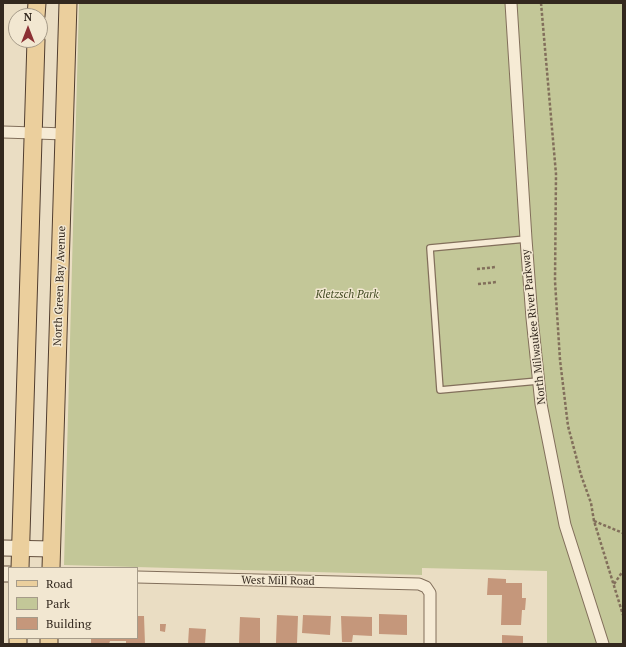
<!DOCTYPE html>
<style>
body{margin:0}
#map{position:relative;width:626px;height:647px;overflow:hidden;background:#eaddc3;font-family:"PT Serif",serif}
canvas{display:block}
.frame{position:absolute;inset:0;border:4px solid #33281e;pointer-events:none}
.legend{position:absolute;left:8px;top:567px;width:130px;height:72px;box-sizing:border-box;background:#f2e7d1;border:1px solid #a69b89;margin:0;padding:5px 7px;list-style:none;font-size:12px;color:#33281e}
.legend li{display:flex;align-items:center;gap:8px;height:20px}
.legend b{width:20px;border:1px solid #a69b89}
.north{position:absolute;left:8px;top:8px;width:40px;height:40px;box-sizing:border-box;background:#f2e7d1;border:1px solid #a69b89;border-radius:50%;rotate:0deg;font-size:11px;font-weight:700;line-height:16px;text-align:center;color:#33281e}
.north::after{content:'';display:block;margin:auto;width:14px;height:18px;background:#8c3034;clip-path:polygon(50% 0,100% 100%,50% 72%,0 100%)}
</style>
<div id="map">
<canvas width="626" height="647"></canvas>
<div class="frame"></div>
<ul class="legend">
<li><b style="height:5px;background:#ebcf9d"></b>Road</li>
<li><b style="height:11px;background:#c3c798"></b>Park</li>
<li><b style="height:11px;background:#c5977b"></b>Building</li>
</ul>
<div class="north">N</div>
</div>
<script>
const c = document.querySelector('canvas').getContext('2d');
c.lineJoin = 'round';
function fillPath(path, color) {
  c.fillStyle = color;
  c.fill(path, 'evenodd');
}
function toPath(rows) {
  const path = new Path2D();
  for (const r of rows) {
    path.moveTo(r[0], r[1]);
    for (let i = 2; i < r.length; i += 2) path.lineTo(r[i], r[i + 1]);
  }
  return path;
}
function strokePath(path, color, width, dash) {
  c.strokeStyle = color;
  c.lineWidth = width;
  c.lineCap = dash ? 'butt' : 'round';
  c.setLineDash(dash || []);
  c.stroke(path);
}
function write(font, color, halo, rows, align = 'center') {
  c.font = font + ' "PT Serif",serif';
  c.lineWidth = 3;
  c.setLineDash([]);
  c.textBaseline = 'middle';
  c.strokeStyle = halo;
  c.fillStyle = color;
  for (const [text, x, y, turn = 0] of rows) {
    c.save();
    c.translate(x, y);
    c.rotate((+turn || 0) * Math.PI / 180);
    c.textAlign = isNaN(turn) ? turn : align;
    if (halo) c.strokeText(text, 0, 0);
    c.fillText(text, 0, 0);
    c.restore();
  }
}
fillPath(toPath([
 [79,3,623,3,623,644,547,644,547,571,422,568,422,575,64,565]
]), '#c3c798');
fillPath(toPath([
 [488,578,506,579,506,583,522,583,522,598,526,598,525,610,522,610,521,625,501,625,502,595,487,595],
 [379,614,407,615,407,635,379,634],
 [277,615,298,616,297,643,276,643],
 [303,615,331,616,330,635,302,633],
 [137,616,144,616,145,644,126,644,126,641,110,641,109,644,91,644,91,638,137,638],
 [341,616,372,617,372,636,353,635,352,642,342,642],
 [240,617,260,618,260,644,239,644],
 [160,624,166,624,165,632,160,631],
 [189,628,206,629,205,644,188,644],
 [502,635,523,636,523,644,502,644]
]), '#c5977b');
const service = toPath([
 [526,239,430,248,440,390,538,381]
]);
const minor = toPath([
 [511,3,526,239,532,318,541,404,565,525,603,644],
 [3,132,66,134],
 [137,577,419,584,426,587,430,593,430,644]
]);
const secondary = toPath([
 [3,548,52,549],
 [3,574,9,574]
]);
const primary = toPath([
 [36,16,37,3],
 [20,568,36,40],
 [51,568,68,3],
 [18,644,18,638],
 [49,644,49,638]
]);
strokePath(service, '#826f5b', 8);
strokePath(minor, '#826f5b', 13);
strokePath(secondary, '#64503e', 17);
strokePath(primary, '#503d2f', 19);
strokePath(toPath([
 [541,3,556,174,555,281,560,360,568,426,581,475,591,503,594,521,623,615],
 [477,269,496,267],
 [478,284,497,282],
 [594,521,623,533],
 [614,584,623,571]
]), '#826f5b', 2.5, [3, 2]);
strokePath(service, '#f6ebd5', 5.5);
strokePath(minor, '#f6ebd5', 11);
strokePath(secondary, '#f6ebd5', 15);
strokePath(primary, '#ebcf9d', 17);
write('11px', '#33281e', '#f2e7d1', [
 ["North Green Bay Avenue",60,286,-88],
 ["North Milwaukee River Parkway",534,327,-96],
 ["West Mill Road",278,581,1]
]);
write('italic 11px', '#464e26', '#f2e7d1', [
 ["Kletzsch Park",347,295]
]);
</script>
